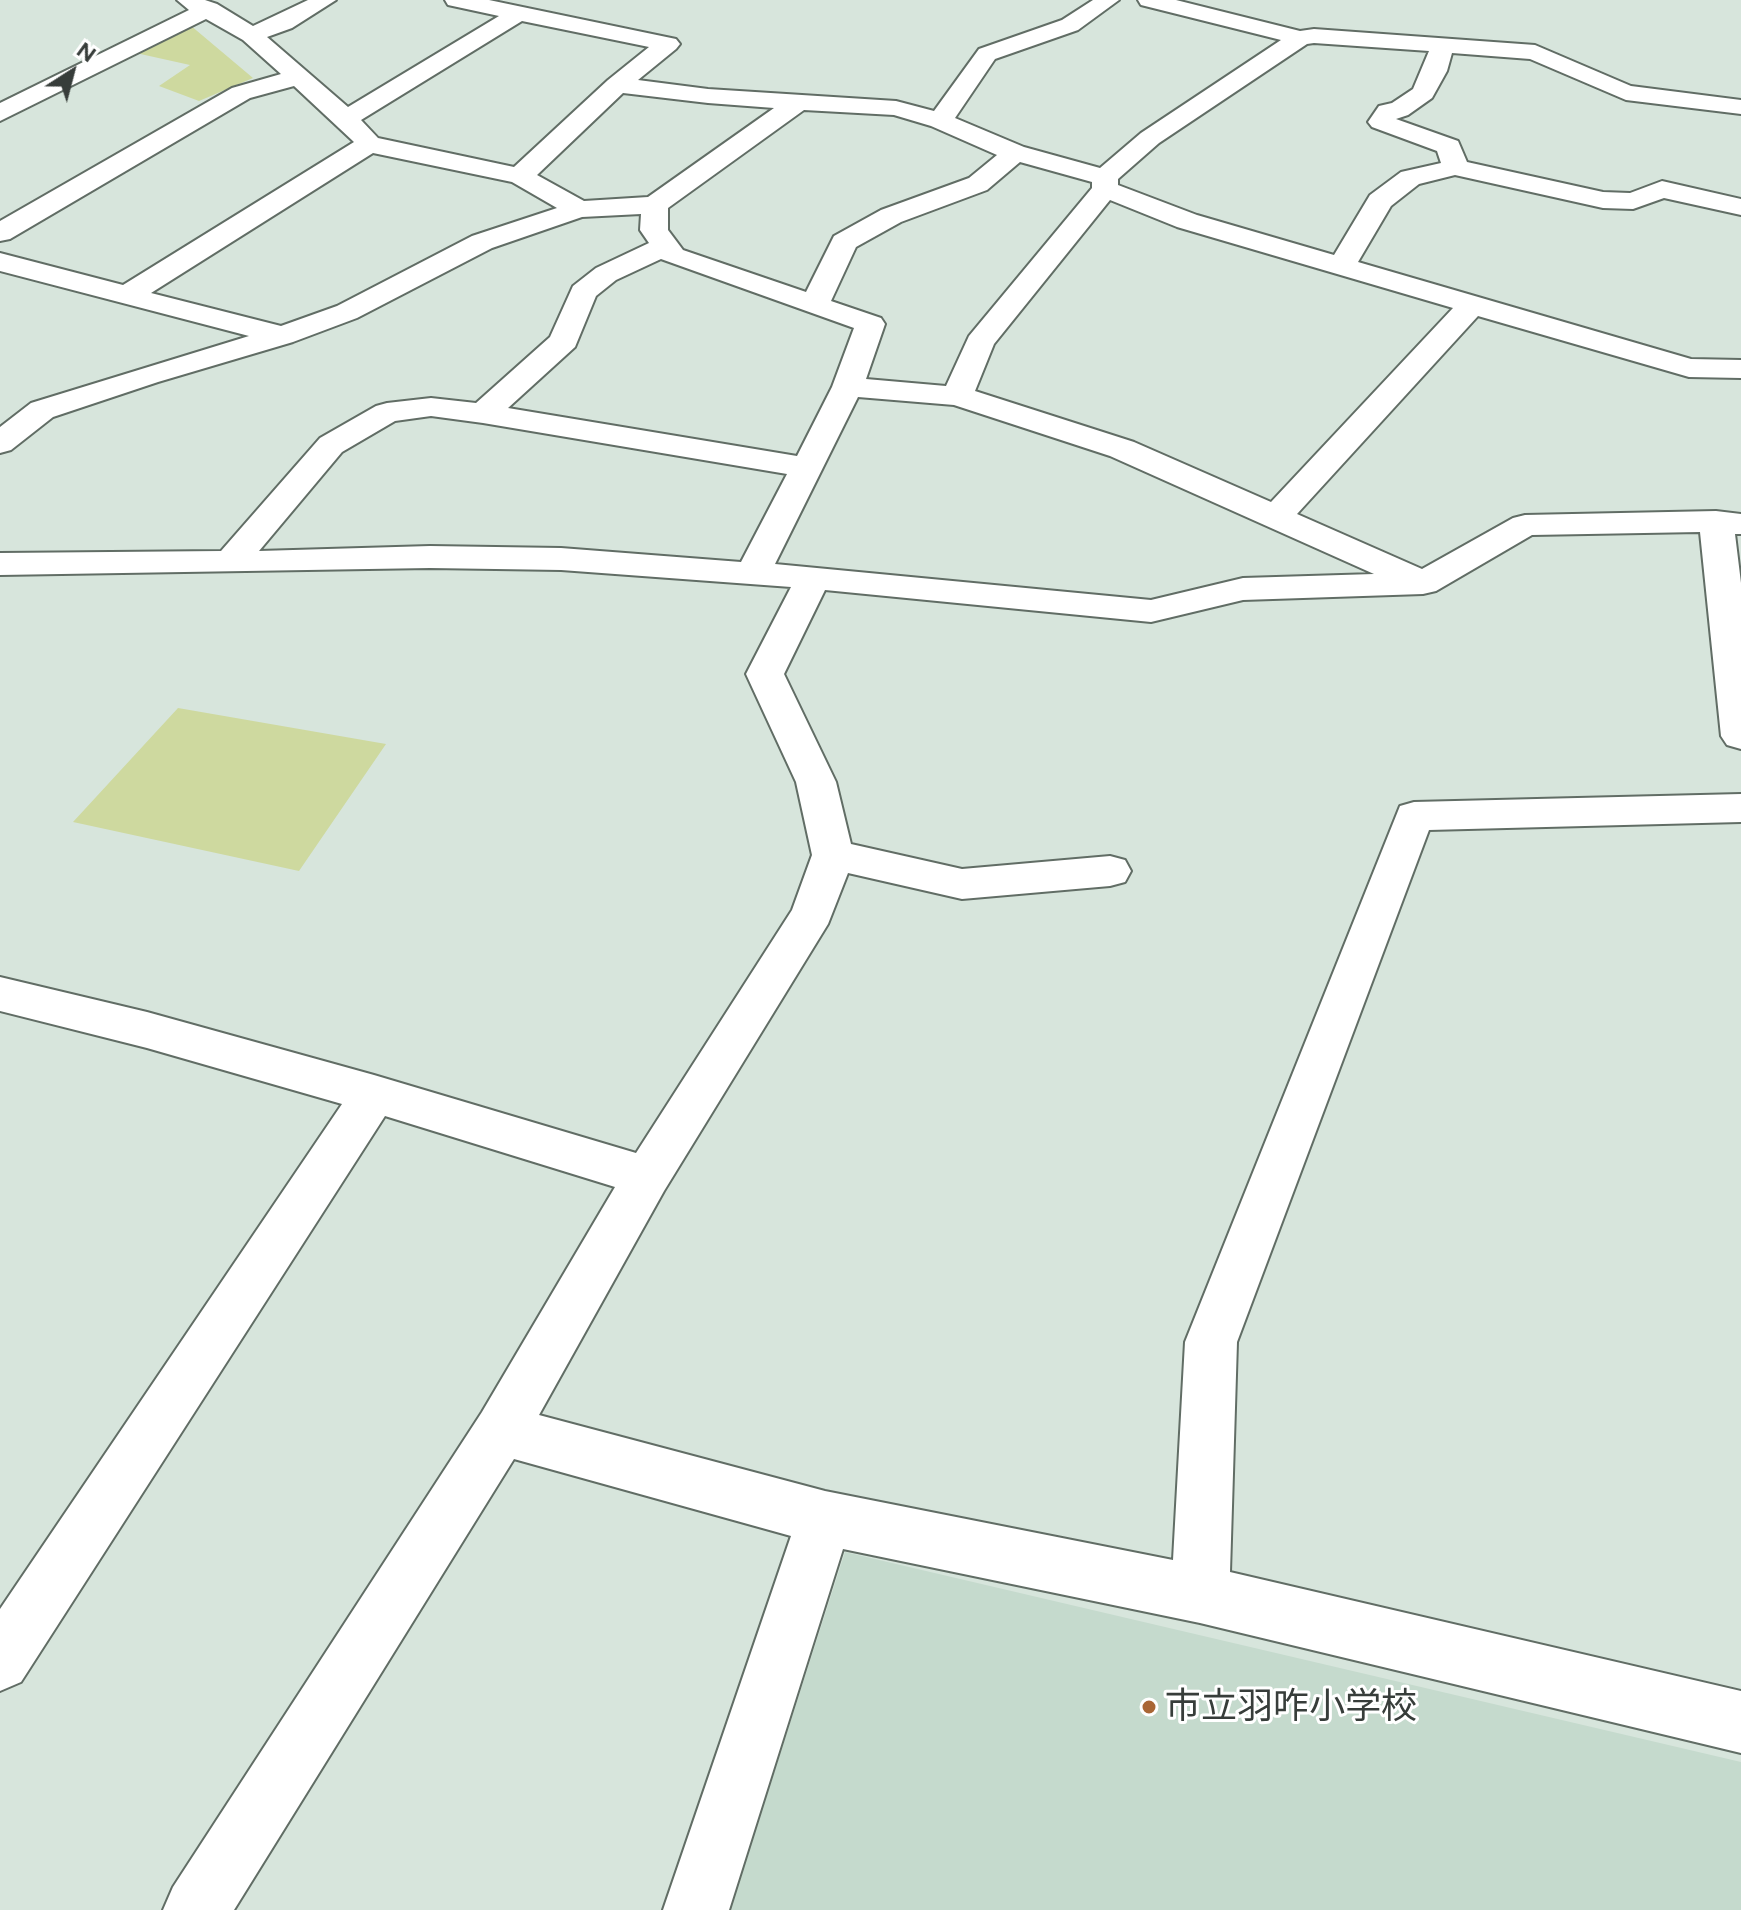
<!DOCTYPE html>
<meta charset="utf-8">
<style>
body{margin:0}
#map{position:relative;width:1741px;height:1910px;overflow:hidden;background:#d7e5dc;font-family:Figtree,sans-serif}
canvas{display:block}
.north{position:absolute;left:32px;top:32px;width:80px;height:80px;-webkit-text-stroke:6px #fff;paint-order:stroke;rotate:36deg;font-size:22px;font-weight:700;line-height:32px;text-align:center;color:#373d3a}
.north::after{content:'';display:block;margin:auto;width:28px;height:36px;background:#373d3a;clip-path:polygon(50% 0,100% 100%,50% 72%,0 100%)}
</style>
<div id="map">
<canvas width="1741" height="1910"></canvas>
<div class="north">N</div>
</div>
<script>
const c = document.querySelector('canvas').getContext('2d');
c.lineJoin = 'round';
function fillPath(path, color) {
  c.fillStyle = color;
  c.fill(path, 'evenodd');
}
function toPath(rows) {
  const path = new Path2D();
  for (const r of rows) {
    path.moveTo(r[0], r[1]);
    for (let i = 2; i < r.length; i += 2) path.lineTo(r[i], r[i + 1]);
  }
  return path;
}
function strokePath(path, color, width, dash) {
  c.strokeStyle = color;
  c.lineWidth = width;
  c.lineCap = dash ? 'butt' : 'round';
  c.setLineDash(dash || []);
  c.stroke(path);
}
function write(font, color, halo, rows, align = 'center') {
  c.font = font + ' Figtree,"Noto Sans JP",sans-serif';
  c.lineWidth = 6;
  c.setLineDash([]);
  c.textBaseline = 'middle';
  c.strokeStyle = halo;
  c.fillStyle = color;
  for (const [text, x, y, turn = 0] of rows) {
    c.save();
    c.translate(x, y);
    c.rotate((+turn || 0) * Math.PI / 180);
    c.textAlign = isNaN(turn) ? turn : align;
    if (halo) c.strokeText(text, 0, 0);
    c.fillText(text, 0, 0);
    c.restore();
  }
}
fillPath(toPath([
 [845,1552,1741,1762,1741,1910,730,1910]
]), '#c5dacd');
fillPath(toPath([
 [190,25,253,78,199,101,159,86,190,65,136,53],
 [178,708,386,744,299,871,73,822]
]), '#ced99f');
const minor = toPath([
 [177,0,205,0,217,4,253,26,308,0,336,0,292,28,267,37,348,107,499,16,448,5,445,0,489,0,676,39,680,44,676,49,638,80,708,89,896,101,934,111,979,49,1062,20,1093,0,1119,0,1078,30,995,59,955,118,1024,147,1100,168,1141,133,1281,40,1141,5,1138,0,1176,0,1300,31,1314,29,1535,45,1631,86,1741,100,1741,114,1626,100,1530,59,1452,53,1447,71,1432,98,1408,115,1396,119,1458,141,1467,162,1603,192,1630,193,1662,181,1741,199,1741,215,1664,198,1633,209,1603,208,1455,175,1419,184,1391,206,1358,262,1691,359,1741,360,1741,378,1689,377,1478,316,1297,514,1422,569,1513,518,1525,515,1716,511,1741,514,1741,534,1735,534,1741,583,1741,749,1727,745,1721,736,1700,532,1532,535,1436,591,1423,594,1243,600,1151,622,825,590,784,674,836,782,851,844,962,869,1110,856,1125,860,1131,871,1125,882,1110,886,962,899,848,873,828,924,664,1191,539,1415,825,1491,1173,1560,1185,1342,1400,806,1414,802,1741,794,1741,822,1429,830,1237,1342,1230,1572,1741,1691,1741,1753,1200,1623,843,1549,729,1910,663,1910,791,1536,514,1459,234,1910,163,1910,173,1887,482,1412,615,1187,385,1116,21,1682,0,1691,0,1609,342,1104,147,1048,0,1011,0,977,147,1012,374,1075,636,1153,792,910,812,855,796,782,746,674,791,587,561,570,430,568,0,575,0,553,221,551,320,438,376,406,387,403,431,398,476,403,550,337,573,286,596,268,649,243,640,230,641,214,582,217,492,248,357,318,293,342,158,382,53,417,11,450,0,453,0,427,31,403,249,336,0,271,0,253,123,285,354,142,294,86,250,98,10,239,0,241,0,221,232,88,281,74,243,40,206,19,0,121,0,103,189,10,177,0],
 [522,21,649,47,608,80,514,167,378,138,361,120,522,21],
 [1314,43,1429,51,1413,89,1392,103,1379,106,1368,122,1372,127,1437,151,1441,163,1401,172,1370,195,1334,255,1197,215,1118,185,1118,179,1159,143,1307,44,1314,43],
 [623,93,708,103,774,108,648,197,584,201,537,175,623,93],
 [804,110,894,115,931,126,997,155,969,178,881,210,834,236,806,292,683,250,668,230,668,208,804,110],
 [373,153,512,182,557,208,472,236,337,306,281,326,151,293,373,153],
 [1020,162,1092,182,1092,188,969,336,946,386,866,379,885,324,881,318,831,301,856,247,901,222,987,190,1020,162],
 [1110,200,1177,227,1453,308,1271,502,1134,442,975,391,994,344,1110,200],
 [661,259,854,328,832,387,797,456,508,408,575,347,596,296,616,280,661,259],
 [858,397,954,405,1110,456,1374,574,1243,578,1151,600,775,564,858,397],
 [431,416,483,423,787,474,741,562,561,548,430,546,259,551,342,452,395,421,431,416]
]);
strokePath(minor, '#616d65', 4);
fillPath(minor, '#fff');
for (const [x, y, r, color] of [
 [1149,1707,8,"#a96635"]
]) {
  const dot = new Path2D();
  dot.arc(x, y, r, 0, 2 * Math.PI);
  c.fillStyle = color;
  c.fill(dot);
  strokePath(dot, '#fff', 3);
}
write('36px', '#373d3a', '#fff', [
 ["市立羽咋小学校",1165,1707]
], 'left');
</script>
